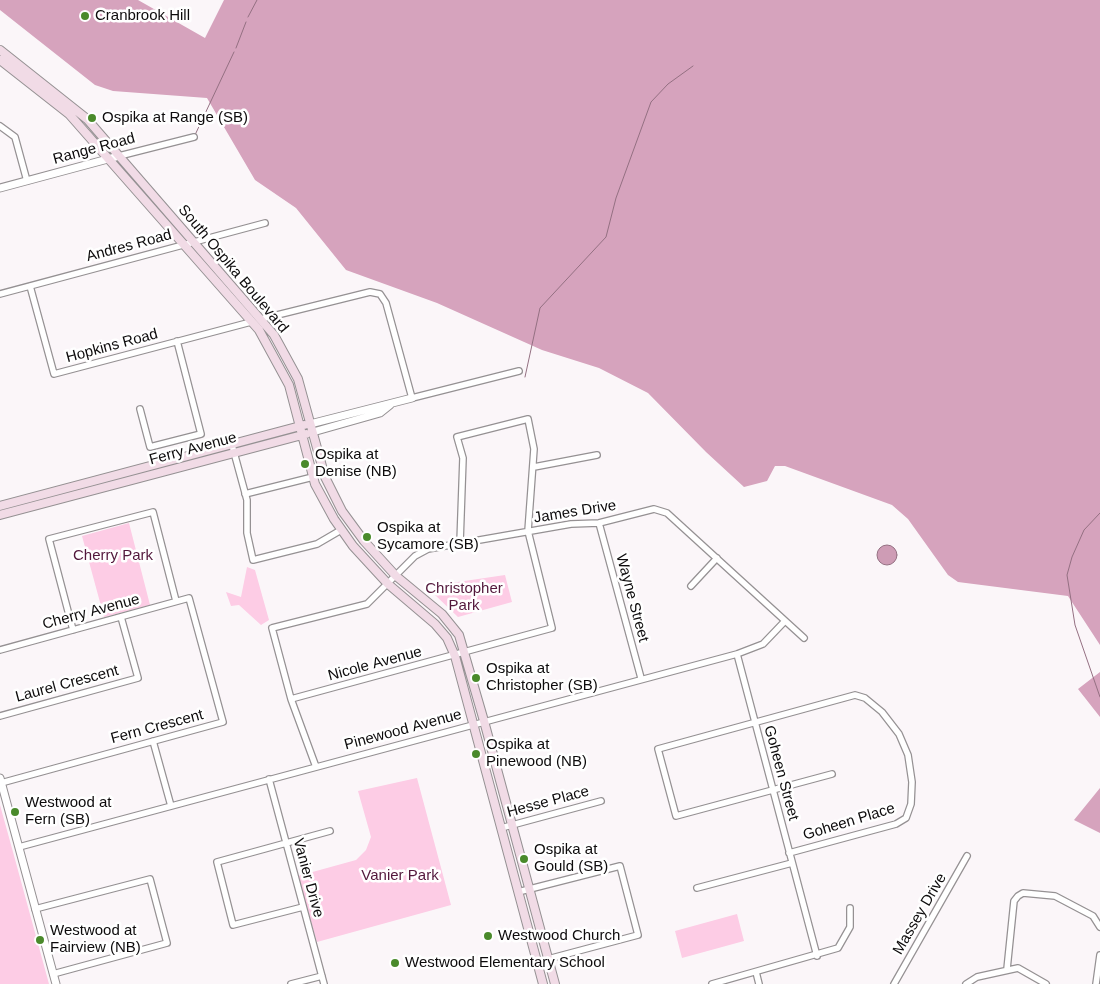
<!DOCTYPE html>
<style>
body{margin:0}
canvas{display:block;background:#fbf6f9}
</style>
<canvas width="1100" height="984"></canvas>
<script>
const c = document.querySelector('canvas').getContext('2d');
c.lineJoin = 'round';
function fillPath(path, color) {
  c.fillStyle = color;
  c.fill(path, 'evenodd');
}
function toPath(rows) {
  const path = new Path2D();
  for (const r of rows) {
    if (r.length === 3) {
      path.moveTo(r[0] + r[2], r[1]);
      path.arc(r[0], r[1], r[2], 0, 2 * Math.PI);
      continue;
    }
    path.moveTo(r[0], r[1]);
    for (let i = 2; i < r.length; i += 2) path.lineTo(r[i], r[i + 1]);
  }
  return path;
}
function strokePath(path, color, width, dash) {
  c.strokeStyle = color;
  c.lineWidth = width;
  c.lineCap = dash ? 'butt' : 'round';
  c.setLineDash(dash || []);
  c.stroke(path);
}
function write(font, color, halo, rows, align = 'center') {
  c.font = font + ' Arial,sans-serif';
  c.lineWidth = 5;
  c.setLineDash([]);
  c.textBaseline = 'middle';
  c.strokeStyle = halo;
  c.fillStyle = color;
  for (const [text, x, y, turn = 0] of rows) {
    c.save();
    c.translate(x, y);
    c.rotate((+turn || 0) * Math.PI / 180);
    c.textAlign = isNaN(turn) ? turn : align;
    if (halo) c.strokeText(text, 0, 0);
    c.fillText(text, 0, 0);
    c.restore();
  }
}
fillPath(toPath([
 [129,523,150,605,104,617,82,536],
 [247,567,255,570,269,620,261,625,239,605,231,606,226,592,241,597],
 [505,575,512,602,458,617,435,595,451,583],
 [417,778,451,905,317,942,298,876,356,860,366,850,371,837,358,791],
 [0,805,13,852,49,984,0,984],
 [737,914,744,941,682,958,675,931]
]), '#fdcce5');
fillPath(toPath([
 [0,0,138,0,205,38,224,0,1100,0,1100,645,1068,596,958,582,948,575,908,519,892,505,785,466,775,466,767,481,744,487,706,452,648,393,599,368,542,350,437,303,346,270,296,208,255,180,207,98,113,91,95,85,0,10],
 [1100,672,1100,717,1078,689],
 [1100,788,1100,833,1074,820]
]), '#d6a3bd');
const water = toPath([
 [887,555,10]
]);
fillPath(water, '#ce9cb5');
strokePath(water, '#947082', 1);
strokePath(toPath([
 [248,17,257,0],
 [236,48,246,22],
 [195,135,234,52],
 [525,377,540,308,606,237,616,198,651,102,668,84,693,66],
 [1100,513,1084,530,1072,557,1067,575,1075,625,1100,697]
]), '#947082', 1);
const minor = toPath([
 [0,126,15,137,27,181],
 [119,156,194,137],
 [30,286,54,374,251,322],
 [0,294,265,223],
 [261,319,370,292,380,294,386,303,412,398,519,371],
 [140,409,150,447,201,434,177,341],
 [232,445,247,500,247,533,253,560,317,544,341,530],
 [534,467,597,455],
 [245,494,313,477],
 [599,523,641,678],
 [691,586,717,558],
 [73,630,49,539,153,512,176,601],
 [0,650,189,598,223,722,1,783],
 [737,654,817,956],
 [291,699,552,628,528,531,534,449,528,419,457,437,463,458,460,543],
 [0,716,138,678,121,617],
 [153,741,171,806],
 [316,767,291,699,272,628,367,604,415,556,428,549,571,524,599,523,654,509,667,513,804,638],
 [269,779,324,984],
 [501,828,601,801],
 [19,847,737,654,763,644,785,621],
 [789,853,896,824,906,818,911,804,912,782,908,755,899,734,882,712,865,698,855,695,658,749,676,816,832,774],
 [697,888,792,863],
 [518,892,620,866,638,935,548,959],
 [303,907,233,925,217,862,330,831],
 [35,909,150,879,167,943,53,974],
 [1007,969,1014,901,1018,896,1023,893,1055,896,1093,916,1100,927],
 [756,972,759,984],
 [291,984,322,976],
 [712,984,838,948,850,927,850,908],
 [894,984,967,856],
 [966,984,977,977,1018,968,1046,984],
 [1096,984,1100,955]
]);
const tertiary = toPath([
 [0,188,119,156],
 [310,424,412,398],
 [313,432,380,413,390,405],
 [0,778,56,984]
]);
const secondary = toPath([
 [0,50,87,119,274,335,298,379,325,477,342,511,364,541,396,576,442,614,459,635,484,721,555,984],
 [0,60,69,114,259,330,289,385,315,484,334,519,353,546,388,584,435,624,447,638,455,656,543,984],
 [0,506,304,425],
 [0,515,306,434]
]);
strokePath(minor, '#959193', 8);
strokePath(tertiary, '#959193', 9);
strokePath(secondary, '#959193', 10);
strokePath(minor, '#fff', 5.5);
strokePath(tertiary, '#fff', 7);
strokePath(secondary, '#f1dbe6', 8);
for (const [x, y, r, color] of [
 [85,16,5,"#4a8a2b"],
 [92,118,5,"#4a8a2b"],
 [305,464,5,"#4a8a2b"],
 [367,537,5,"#4a8a2b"],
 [476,678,5,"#4a8a2b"],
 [476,754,5,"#4a8a2b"],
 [15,812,5,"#4a8a2b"],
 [524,859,5,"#4a8a2b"],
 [488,936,5,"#4a8a2b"],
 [40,940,5,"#4a8a2b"],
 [395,963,5,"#4a8a2b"]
]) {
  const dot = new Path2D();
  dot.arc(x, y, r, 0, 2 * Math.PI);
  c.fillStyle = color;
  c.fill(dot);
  strokePath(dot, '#fff', 2);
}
write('15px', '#0d0b0c', '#fff', [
 ["Cranbrook Hill",95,16],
 ["Ospika at Range (SB)",102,118],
 ["Ospika at",315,455],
 ["Denise (NB)",315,472],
 ["Ospika at",377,528],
 ["Sycamore (SB)",377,545],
 ["Ospika at",486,669],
 ["Christopher (SB)",486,686],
 ["Ospika at",486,745],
 ["Pinewood (NB)",486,762],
 ["Westwood at",25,803],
 ["Fern (SB)",25,820],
 ["Ospika at",534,850],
 ["Gould (SB)",534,867],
 ["Westwood at",50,931],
 ["Fairview (NB)",50,948],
 ["Westwood Church",498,936],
 ["Westwood Elementary School",405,963]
], 'left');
write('15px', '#0d0b0c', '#fff', [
 ["Range Road",94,149,-15],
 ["Andres Road",129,246,-15],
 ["South Ospika Boulevard",233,269,50],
 ["Hopkins Road",112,346,-15],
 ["Ferry Avenue",193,449,-15],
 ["James Drive",575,512,-9],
 ["Wayne Street",632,598,75],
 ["Cherry Avenue",91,612,-15],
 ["Nicole Avenue",375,664,-15],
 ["Laurel Crescent",67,684,-15],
 ["Fern Crescent",157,727,-15],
 ["Pinewood Avenue",403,730,-15],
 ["Goheen Street",781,773,75],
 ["Hesse Place",548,802,-15],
 ["Goheen Place",849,822,-17],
 ["Vanier Drive",308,878,75],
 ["Massey Drive",920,914,-60]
]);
write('15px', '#53183c', '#fff', [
 ["Cherry Park",113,556],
 ["Christopher",464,589],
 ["Park",464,606],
 ["Vanier Park",400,876]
]);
</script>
